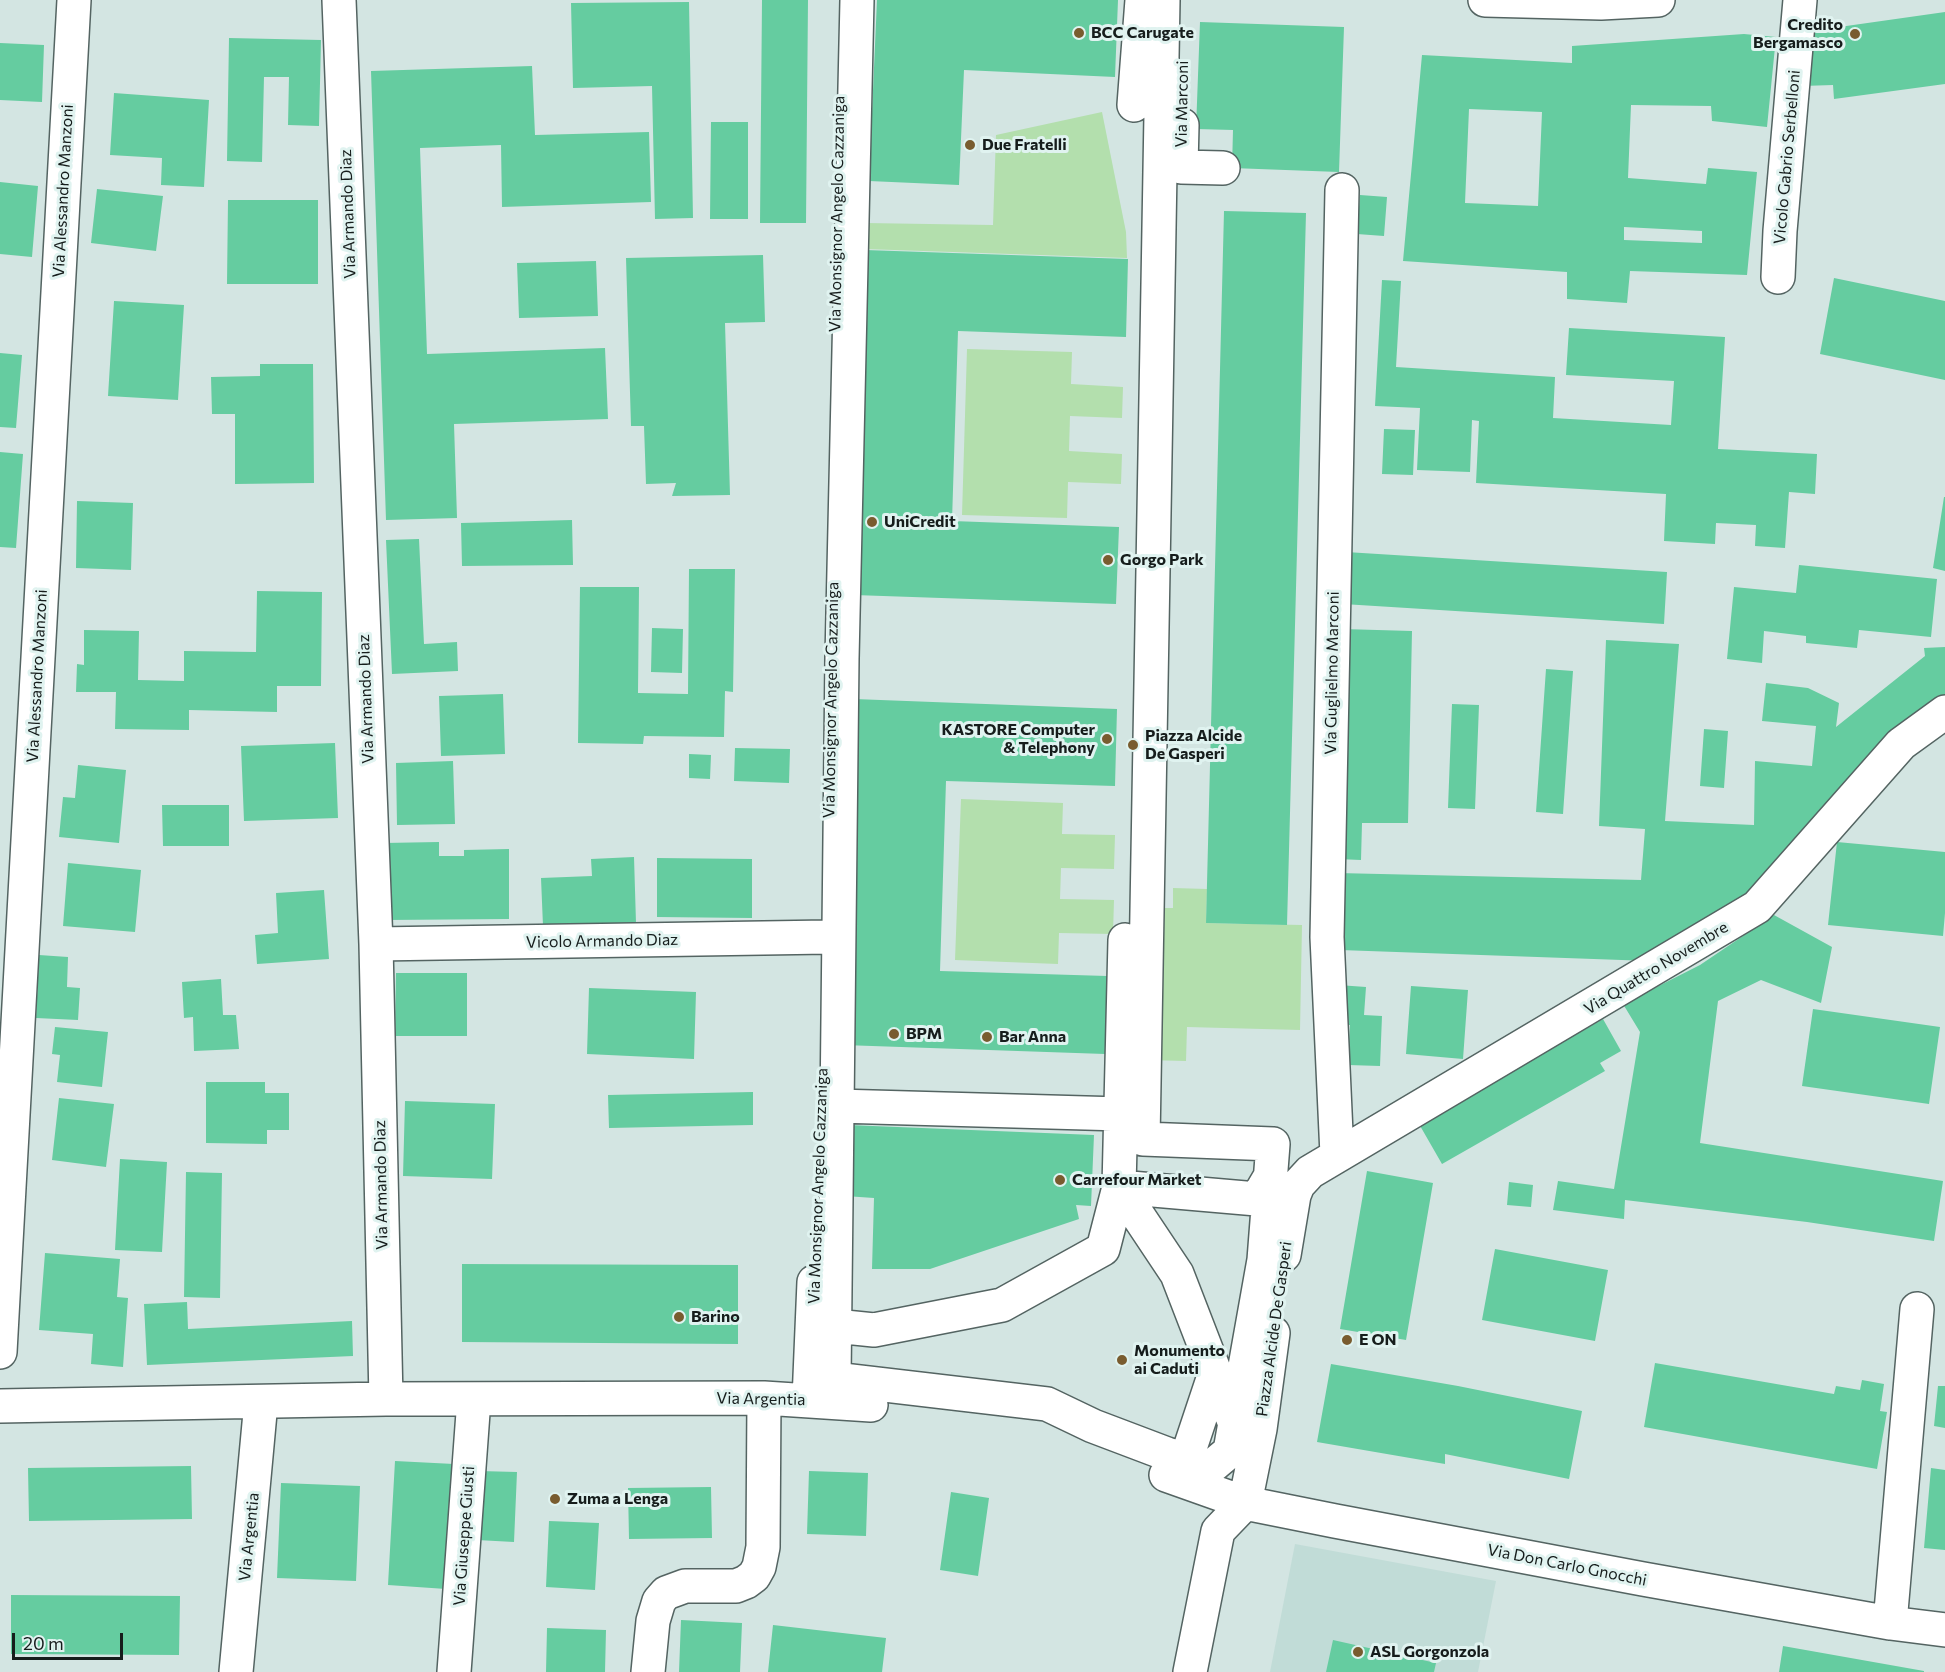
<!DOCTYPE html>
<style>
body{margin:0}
#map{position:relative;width:1945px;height:1672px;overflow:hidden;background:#d3e5e2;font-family:Commissioner,sans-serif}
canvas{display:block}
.scale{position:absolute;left:12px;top:1633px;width:111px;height:27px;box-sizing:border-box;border:3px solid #161d1c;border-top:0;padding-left:8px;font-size:18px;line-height:21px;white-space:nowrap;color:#161d1c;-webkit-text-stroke:4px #e0f3f0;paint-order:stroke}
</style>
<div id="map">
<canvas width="1945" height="1672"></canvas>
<div class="scale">20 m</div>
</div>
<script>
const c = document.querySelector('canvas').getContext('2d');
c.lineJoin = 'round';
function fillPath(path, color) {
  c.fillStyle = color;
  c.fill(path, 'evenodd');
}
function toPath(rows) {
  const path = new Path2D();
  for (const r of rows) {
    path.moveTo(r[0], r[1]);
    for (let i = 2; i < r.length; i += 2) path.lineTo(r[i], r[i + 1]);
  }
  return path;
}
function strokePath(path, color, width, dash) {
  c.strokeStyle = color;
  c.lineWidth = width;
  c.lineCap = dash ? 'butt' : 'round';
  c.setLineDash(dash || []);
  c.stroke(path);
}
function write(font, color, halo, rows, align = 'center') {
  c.font = font + ' Commissioner,sans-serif';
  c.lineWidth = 6;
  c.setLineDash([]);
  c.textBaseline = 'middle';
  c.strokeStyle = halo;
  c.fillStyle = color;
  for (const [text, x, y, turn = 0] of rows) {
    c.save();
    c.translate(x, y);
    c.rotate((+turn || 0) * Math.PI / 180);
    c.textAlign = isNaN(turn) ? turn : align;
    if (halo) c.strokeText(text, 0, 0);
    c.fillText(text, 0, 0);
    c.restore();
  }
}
fillPath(toPath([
 [1295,1544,1496,1581,1478,1672,1270,1672]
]), '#c1dcd7');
fillPath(toPath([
 [1102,112,1126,232,1127,258,865,249,865,223,993,225,996,135],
 [967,349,1072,352,1071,384,1123,387,1122,418,1070,416,1069,451,1122,454,1121,484,1068,482,1067,518,962,515],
 [961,799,1063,803,1062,834,1115,835,1114,869,1061,868,1060,899,1114,900,1113,934,1059,933,1058,964,955,960],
 [1173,888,1207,889,1206,923,1302,925,1300,1030,1187,1027,1186,1061,1145,1060,1148,908,1173,908]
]), '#b3dfad');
fillPath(toPath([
 [762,0,808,0,806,223,760,223],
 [877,0,1118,0,1115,77,964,70,959,185,869,181],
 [689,2,693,218,655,219,652,86,573,88,571,3],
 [1945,12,1945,84,1834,99,1833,85,1802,86,1804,32],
 [1200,22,1344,27,1339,172,1232,168,1233,130,1196,129],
 [1744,34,1776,37,1767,127,1712,121,1711,106,1631,105,1628,178,1706,184,1708,168,1757,172,1747,275,1630,271,1627,303,1567,299,1567,272,1403,261,1422,55,1572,63,1572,46],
 [1469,109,1542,112,1538,206,1465,203],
 [1624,227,1702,231,1702,243,1624,240],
 [229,38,321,40,319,126,288,125,289,77,264,77,262,162,227,161],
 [0,43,44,45,42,102,0,100],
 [532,66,535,135,649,132,651,202,502,207,501,145,420,148,427,354,605,348,608,419,454,424,457,518,386,520,371,71],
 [114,93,209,100,204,187,161,185,162,158,110,155],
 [711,122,748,122,748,219,710,219],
 [0,182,38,186,32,257,0,254],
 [97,189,163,196,156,251,91,243],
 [1360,195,1387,197,1384,236,1357,234],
 [228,200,318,200,318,284,227,284],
 [1224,211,1306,213,1287,925,1206,923],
 [865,250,1128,259,1126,337,958,331,952,521,1119,527,1116,604,854,595],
 [763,255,765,322,725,323,730,495,672,496,676,483,646,484,644,426,631,426,626,258],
 [596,261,598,316,519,318,517,263],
 [1834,278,1945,301,1945,380,1820,354],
 [1382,280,1401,281,1396,367,1555,377,1553,418,1671,425,1674,381,1566,375,1569,328,1725,337,1718,449,1817,454,1815,494,1789,492,1785,548,1755,546,1756,525,1716,523,1715,544,1664,541,1666,494,1476,483,1479,421,1472,420,1470,472,1417,470,1420,408,1375,406],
 [114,301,184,305,178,400,108,396],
 [0,353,22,355,16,428,0,427],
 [260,364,313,364,314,483,235,484,235,414,212,414,211,377,260,376],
 [1384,429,1415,430,1413,475,1382,474],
 [0,452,23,454,16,548,0,547],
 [1944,497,1945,497,1945,571,1933,568],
 [77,501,133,503,131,570,76,568],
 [572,520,573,565,462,566,461,523],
 [419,539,424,644,457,642,458,671,392,674,386,540],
 [1346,552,1667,572,1664,624,1343,604],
 [1799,565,1937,579,1931,637,1859,630,1857,648,1806,643,1806,636,1764,631,1762,663,1727,659,1734,587,1796,593],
 [689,569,735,569,733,692,725,691,724,737,644,736,643,744,578,743,580,587,639,587,638,693,688,694],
 [257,591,322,592,321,686,277,686,277,712,189,710,189,730,115,729,116,692,76,692,77,664,84,665,84,630,139,631,138,680,184,681,184,651,256,652],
 [652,628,683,629,682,673,651,672],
 [1342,629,1412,631,1408,823,1362,823,1361,860,1337,859],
 [1606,640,1679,644,1665,821,1754,825,1755,761,1812,766,1816,726,1762,721,1766,683,1808,688,1839,703,1836,727,1925,656,1924,648,1945,647,1945,699,1933,700,1904,721,1758,894,1650,961,1340,950,1337,873,1641,880,1645,829,1599,826],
 [1546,669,1573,671,1563,814,1536,812],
 [503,694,505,754,441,756,439,696],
 [854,699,1117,709,1115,786,946,781,940,971,1107,976,1105,1054,843,1045],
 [1452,704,1479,705,1475,809,1448,808],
 [1704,729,1728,731,1724,788,1700,786],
 [335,743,338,818,244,821,241,746],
 [735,748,790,749,789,783,734,781],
 [689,754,711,755,710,779,689,778],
 [453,761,455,824,397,825,396,763],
 [78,765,126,770,119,843,59,837,63,797,75,798],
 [162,805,229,805,229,846,163,846],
 [439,842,439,856,464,856,464,850,509,849,509,919,386,920,384,843],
 [1837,842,1945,852,1945,913,1943,936,1828,925],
 [634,857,636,923,543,926,541,878,592,876,591,859],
 [657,858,752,859,752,918,657,917],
 [68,863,141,870,135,932,63,926],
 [324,890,329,959,257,964,255,935,278,933,276,893],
 [1774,915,1832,947,1821,1003,1761,980,1718,1001,1700,1143,1943,1181,1934,1241,1807,1222,1625,1200,1624,1219,1553,1210,1558,1181,1614,1189,1640,1032,1623,1004,1700,965],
 [39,955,68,957,67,987,80,988,78,1020,36,1018],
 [396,973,467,973,467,1036,395,1036],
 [221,979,223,1015,236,1015,239,1049,194,1051,193,1017,184,1018,182,982],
 [1338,985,1366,987,1364,1015,1382,1016,1380,1066,1348,1065,1350,1025,1337,1025],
 [1411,986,1468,990,1463,1059,1406,1054],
 [589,988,696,992,694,1059,587,1054],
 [1813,1009,1940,1027,1929,1104,1802,1086],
 [1603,1019,1621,1051,1600,1063,1605,1071,1442,1164,1419,1124],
 [55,1027,108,1032,102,1087,57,1082,60,1055,52,1054],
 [206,1082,265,1082,265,1093,289,1093,289,1130,267,1130,267,1144,206,1143],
 [753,1092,753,1125,609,1128,608,1095],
 [59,1098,114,1104,106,1167,52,1160],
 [405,1101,495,1104,492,1179,403,1176],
 [848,1125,1094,1135,1091,1206,1076,1205,1079,1219,930,1269,872,1269,874,1198,845,1196],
 [120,1159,167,1162,162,1252,115,1250],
 [1367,1171,1433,1183,1406,1340,1340,1329],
 [186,1172,222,1173,220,1298,184,1297],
 [1509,1182,1533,1185,1531,1207,1507,1205],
 [1495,1249,1608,1270,1595,1341,1482,1320],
 [45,1253,120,1259,117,1297,128,1298,123,1367,91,1364,93,1334,39,1330],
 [462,1264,738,1265,738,1344,462,1342],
 [187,1302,188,1329,352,1321,353,1356,147,1365,144,1304],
 [1655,1363,1834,1394,1836,1386,1860,1390,1862,1380,1884,1384,1880,1411,1887,1412,1877,1469,1644,1427],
 [1331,1364,1458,1386,1582,1411,1569,1479,1445,1454,1445,1464,1317,1442],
 [1938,1386,1945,1386,1945,1428,1934,1426],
 [395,1461,454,1464,446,1589,388,1585],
 [191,1466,192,1519,29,1521,28,1468],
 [1931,1468,1945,1470,1945,1550,1924,1548],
 [479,1471,517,1472,514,1542,477,1540],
 [809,1471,868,1473,866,1536,807,1534],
 [281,1483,360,1486,356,1581,277,1578],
 [711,1487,712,1538,629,1539,628,1488],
 [951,1492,989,1498,978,1576,940,1570],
 [549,1521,599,1523,595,1590,546,1587],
 [11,1595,180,1596,179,1655,11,1654],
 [681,1620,742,1623,740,1672,679,1672],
 [773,1625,886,1638,882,1672,768,1672],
 [547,1628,606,1630,605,1672,546,1672],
 [1333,1640,1436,1663,1434,1672,1326,1672],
 [1783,1646,1924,1671,1924,1672,1779,1672]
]), '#65cca0');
const minor = toPath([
 [339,0,376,944,386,1399],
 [857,0,842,658,834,1379,1047,1404,1093,1426,1167,1454,1211,1467,1230,1451,1264,1260,1273,1144,1143,1139,1163,0],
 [1485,0,1601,3,1658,0],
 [1134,105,1142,0],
 [1182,125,1181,167,1223,168],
 [1778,277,1780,231,1800,0],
 [1125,940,1119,1187,1257,1199,1270,1177],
 [376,944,828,937],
 [837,1106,1121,1114],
 [1337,1155,1327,937,1342,190],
 [1119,1187,1177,1274,1235,1424],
 [1284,1255,1294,1195,1298,1185,1310,1172,1757,907,1901,744,1945,712],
 [835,1326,874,1330,1002,1305,1103,1249,1119,1187],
 [0,1352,74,0],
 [809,1400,814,1282],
 [0,1406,386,1399,764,1398,871,1405],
 [1186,1460,1215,1373],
 [1166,1475,1245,1503,1335,1521,1643,1579,1890,1623,1945,1630],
 [1245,1503,1260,1429,1273,1333],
 [1890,1623,1917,1309],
 [236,1672,261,1402],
 [454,1672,474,1399],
 [648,1672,653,1621,659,1601,666,1593,685,1586,736,1586,746,1582,754,1576,759,1567,763,1547,764,1398],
 [1190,1672,1218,1531,1245,1503]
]);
strokePath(minor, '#546462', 36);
strokePath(minor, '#fff', 33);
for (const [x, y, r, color] of [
 [1079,33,6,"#795c2f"],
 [1855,34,6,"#795c2f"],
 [970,145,6,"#795c2f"],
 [872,522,6,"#795c2f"],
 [1108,560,6,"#795c2f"],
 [1107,739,6,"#795c2f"],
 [1133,745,6,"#795c2f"],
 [894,1034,6,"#795c2f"],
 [987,1037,6,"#795c2f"],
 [1060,1180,6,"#795c2f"],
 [679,1317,6,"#795c2f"],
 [1347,1340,6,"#795c2f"],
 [1122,1360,6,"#795c2f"],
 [555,1499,6,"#795c2f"],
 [1358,1652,6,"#795c2f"]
]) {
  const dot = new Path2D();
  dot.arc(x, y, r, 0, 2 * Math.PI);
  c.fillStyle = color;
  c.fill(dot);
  strokePath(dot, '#e0f3f0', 2);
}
write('bold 16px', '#161d1c', '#e0f3f0', [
 ["Credito",1843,25,"right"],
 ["Bergamasco",1843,43,"right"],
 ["BCC Carugate",1091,33],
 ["Due Fratelli",982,145],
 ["UniCredit",884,522],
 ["Gorgo Park",1120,560],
 ["KASTORE Computer",1095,730,"right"],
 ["& Telephony",1095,748,"right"],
 ["Piazza Alcide",1145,736],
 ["De Gasperi",1145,754],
 ["BPM",906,1034],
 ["Bar Anna",999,1037],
 ["Carrefour Market",1072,1180],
 ["Barino",691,1317],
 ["E ON",1359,1340],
 ["Monumento",1134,1351],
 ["ai Caduti",1134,1369],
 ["Zuma a Lenga",567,1499],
 ["ASL Gorgonzola",1370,1652]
], 'left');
write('16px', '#161d1c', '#e0f3f0', [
 ["Via Marconi",1182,104,-89],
 ["Vicolo Gabrio Serbelloni",1787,157,-85],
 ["Via Alessandro Manzoni",63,191,-87],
 ["Via Armando Diaz",348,214,-92],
 ["Via Monsignor Angelo Cazzaniga",837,214,-89],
 ["Via Guglielmo Marconi",1332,673,-89],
 ["Via Alessandro Manzoni",37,676,-87],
 ["Via Armando Diaz",366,699,-92],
 ["Via Monsignor Angelo Cazzaniga",831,700,-89],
 ["Vicolo Armando Diaz",602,941,-1],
 ["Via Quattro Novembre",1656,968,-31],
 ["Via Armando Diaz",381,1185,-91],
 ["Via Monsignor Angelo Cazzaniga",818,1186,-88],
 ["Piazza Alcide De Gasperi",1274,1329,-82],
 ["Via Argentia",761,1399,1],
 ["Via Giuseppe Giusti",464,1536,-86],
 ["Via Argentia",249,1537,-84],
 ["Via Don Carlo Gnocchi",1567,1565,11]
]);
</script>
